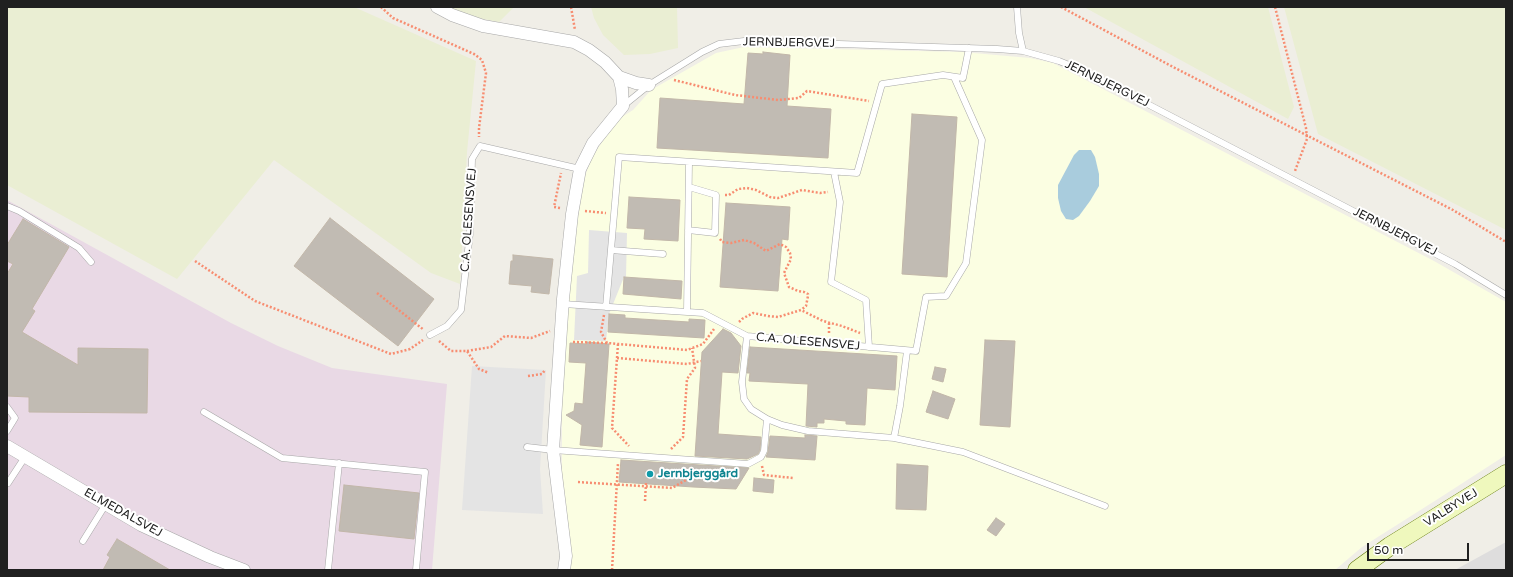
<!DOCTYPE html>
<meta charset="utf-8">
<style>
body{margin:0}
#map{position:relative;width:1513px;height:577px;overflow:hidden;background:#f0eee7;font-family:"Varela Round",sans-serif}
canvas{display:block}
.frame{position:absolute;inset:0;border:8px solid #202020;pointer-events:none}
.scale{position:absolute;left:1367px;top:543px;width:102px;height:18px;box-sizing:border-box;border:2px solid #202020;border-top:0;padding-left:5px;font-size:12px;line-height:14px;white-space:nowrap;color:#202020;-webkit-text-stroke:3px #fff;paint-order:stroke}
</style>
<div id="map">
<canvas width="1513" height="577"></canvas>
<div class="frame"></div>
<div class="scale">50 m</div>
</div>
<script>
const c = document.querySelector('canvas').getContext('2d');
c.lineJoin = 'round';
function fillPath(path, color) {
  c.fillStyle = color;
  c.fill(path, 'evenodd');
}
function toPath(rows) {
  const path = new Path2D();
  for (const r of rows) {
    path.moveTo(r[0], r[1]);
    for (let i = 2; i < r.length; i += 2) path.lineTo(r[i], r[i + 1]);
  }
  return path;
}
function strokePath(path, color, width, dash) {
  c.strokeStyle = color;
  c.lineWidth = width;
  c.lineCap = dash ? 'butt' : 'round';
  c.setLineDash(dash || []);
  c.stroke(path);
}
function write(font, color, halo, rows, align = 'center') {
  c.font = font + ' "Varela Round",sans-serif';
  c.lineWidth = 4;
  c.setLineDash([]);
  c.textBaseline = 'middle';
  c.strokeStyle = halo;
  c.fillStyle = color;
  for (const [text, x, y, turn = 0] of rows) {
    c.save();
    c.translate(x, y);
    c.rotate((+turn || 0) * Math.PI / 180);
    c.textAlign = isNaN(turn) ? turn : align;
    if (halo) c.strokeText(text, 0, 0);
    c.fillText(text, 0, 0);
    c.restore();
  }
}
fillPath(toPath([
 [1506,542,1506,570,1455,570]
]), '#dedddd');
fillPath(toPath([
 [7,200,231,323,278,346,332,368,447,384,432,570,7,570]
]), '#e9d9e5');
fillPath(toPath([
 [744,47,962,52,1030,58,1053,63,1434,261,1506,302,1506,455,1441,497,1362,547,1335,570,570,570,571,549,562,474,562,417,561,413,568,302,577,224,584,179,592,157,617,120,633,110,651,90,716,53]
]), '#fbfee2');
fillPath(toPath([
 [7,7,354,7,476,61,467,152,460,284,431,273,274,160,177,279,7,185],
 [447,7,514,7,499,22,467,16],
 [591,7,677,7,678,48,650,54,624,55,603,35,594,18],
 [1084,7,1268,7,1294,107,1288,119],
 [1284,7,1506,7,1506,230,1318,134]
]), '#eaeed3');
fillPath(toPath([
 [589,230,627,233,626,277,624,277,609,314,606,341,574,340,577,276,588,273],
 [472,366,546,370,540,469,543,514,462,510]
]), '#e4e4e4');
fillPath(toPath([
 [1079,150,1091,150,1095,157,1099,174,1099,186,1090,201,1079,216,1073,220,1066,219,1061,211,1058,198,1058,185,1074,155]
]), '#a9ccdd');
const building = toPath([
 [763,52,790,55,787,106,831,109,828,158,657,148,660,98,744,104,748,53,763,54,763,52],
 [912,114,957,117,947,277,902,274,912,114],
 [629,197,680,200,678,241,644,239,645,229,627,228,629,197],
 [726,203,790,207,788,240,782,239,778,291,720,287,726,203],
 [330,218,434,299,398,346,294,266,330,218],
 [23,219,69,247,32,309,35,311,22,332,78,365,78,348,148,349,147,413,29,412,29,397,7,396,7,274,13,264,7,261,7,245,23,219],
 [513,255,553,259,549,294,531,292,532,286,509,284,511,261,513,261,513,255],
 [624,277,682,281,681,299,623,294,624,277],
 [609,314,625,315,625,318,689,322,689,319,705,320,704,338,608,332,609,314],
 [723,329,731,333,741,346,738,373,722,372,718,434,761,437,760,450,758,454,747,459,695,456,702,352,723,329],
 [985,340,1015,341,1010,427,980,425,985,340],
 [587,342,609,344,602,447,580,445,582,425,566,415,574,411,575,403,583,404,586,363,569,362,570,343,587,344,587,342],
 [750,347,897,356,895,390,867,388,865,425,846,424,846,421,824,419,824,423,817,423,817,427,806,426,808,384,749,381,750,373,747,373,750,347],
 [935,367,946,369,943,382,932,379,935,367],
 [933,391,955,399,948,419,926,412,933,391],
 [805,435,817,436,815,460,766,457,768,452,770,436,805,438,805,435],
 [621,460,748,468,749,468,736,489,693,487,619,482,621,460],
 [897,464,928,466,926,510,896,509,897,464],
 [754,478,774,480,773,493,753,491,754,478],
 [344,485,419,493,414,539,339,531,344,485],
 [996,518,1005,524,996,536,987,530,996,518],
 [117,539,170,570,103,570,110,557,107,555,117,539]
]);
fillPath(building, '#c1bbb3');
strokePath(building, '#c2b7a9', 1);
const lane = toPath([
 [1017,7,1019,33,1023,51],
 [623,106,649,85,702,52,719,44,744,41,997,49,1023,51,1059,61,1084,71,1455,264,1506,295],
 [834,172,840,202,831,282,866,300,869,347],
 [7,206,19,211,79,248,91,262],
 [688,230,715,233,716,195,689,187],
 [611,250,663,254],
 [563,304,703,313,747,336,916,351,926,297,946,296,966,263,982,140,954,77],
 [606,307,619,157,857,173,882,84,943,75,963,78,969,48],
 [687,312,689,162],
 [430,335,447,326,461,310,470,233,472,159,480,146,580,169],
 [747,336,742,382,744,399,751,409,767,419,782,425,808,431,894,438,900,406,907,351],
 [7,407,15,418,7,431],
 [204,412,282,458,425,472,416,570],
 [894,438,963,452,1105,506],
 [527,447,553,450,748,464,761,457,764,451,767,419],
 [8,483,25,457],
 [83,541,106,504],
 [328,570,339,463]
]);
const street = toPath([
 [437,7,452,15,483,26,574,42,589,50,605,62,619,77,622,89,623,106,593,143,580,169,572,214,563,299,553,450,566,556,564,570],
 [619,77,636,83,649,85],
 [7,446,141,525,210,557,244,570]
]);
const secondary = toPath([
 [1357,570,1390,546,1506,474]
]);
strokePath(lane, '#a7a7a7', 7);
strokePath(street, '#a7a7a7', 13);
strokePath(secondary, '#5f7707', 19);
strokePath(toPath([
 [381,7,393,18,474,54,482,60,486,73,479,128,479,137],
 [571,7,575,30],
 [1061,7,1175,68,1453,210,1506,242],
 [1275,7,1306,128,1307,139,1295,171],
 [674,80,735,95,778,100,799,98,807,91,869,101],
 [725,195,729,195,738,189,747,188,756,190,770,197,778,198,802,190,820,193,828,192],
 [560,208,554,207,561,173],
 [585,211,606,213],
 [720,239,722,242,731,243,744,240,754,243,766,251,780,244,786,247,790,253,791,259,784,273,789,287,798,291,804,292,808,294,808,296,806,306,801,310],
 [195,261,255,301,391,354,410,349,423,340],
 [377,293,424,330],
 [604,315,601,332,607,343,687,350,703,344,714,329],
 [739,322,742,319,753,313,768,316,778,317,801,310,823,321,842,326,860,333],
 [829,323,829,334],
 [439,341,451,351,467,351,479,369,489,373],
 [573,342,607,343],
 [618,344,612,428,629,446],
 [467,351,491,347,505,336,531,338,550,331],
 [617,358,687,364,701,361],
 [528,376,542,374,545,370],
 [671,449,683,437,687,379,695,368,692,348],
 [762,466,764,475,793,478],
 [578,482,672,488,688,479,692,469],
 [645,501,646,483],
 [612,570,618,463]
]), '#f78d71', 2.5, [2, 2]);
strokePath(lane, '#fff', 6);
strokePath(street, '#fff', 12);
strokePath(secondary, '#eff8bd', 18);
for (const [x, y, r, color] of [
 [650,474,4,"#0f9aa8"]
]) {
  const dot = new Path2D();
  dot.arc(x, y, r, 0, 2 * Math.PI);
  c.fillStyle = color;
  c.fill(dot);
  strokePath(dot, '#fff', 1.5);
}
write('12px', '#202020', '#fff', [
 ["JERNBJERGVEJ",789,43,1],
 ["JERNBJERGVEJ",1107,84,26],
 ["C.A. OLESENSVEJ",469,220,-86],
 ["JERNBJERGVEJ",1395,232,27],
 ["C.A. OLESENSVEJ",808,342,5],
 ["VALBYVEJ",1451,508,-32],
 ["ELMEDALSVEJ",123,513,29]
]);
write('bold 12px', '#0d838f', '#fff', [
 ["Jernbjerggård",658,474]
], 'left');
</script>
